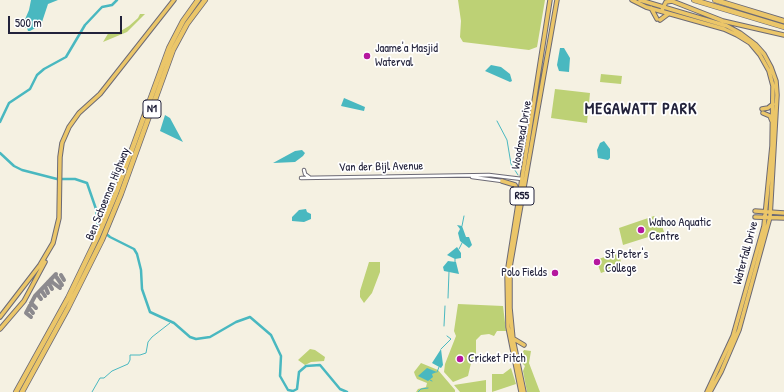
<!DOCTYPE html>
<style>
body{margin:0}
#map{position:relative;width:784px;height:392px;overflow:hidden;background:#f5f1e2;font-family:"Patrick Hand",sans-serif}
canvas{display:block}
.scale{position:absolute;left:8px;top:16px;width:114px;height:18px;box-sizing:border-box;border:2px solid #22223b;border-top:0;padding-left:5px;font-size:12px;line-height:14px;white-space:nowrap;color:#22223b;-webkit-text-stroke:3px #fff;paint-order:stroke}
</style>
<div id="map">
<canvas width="784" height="392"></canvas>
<div class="scale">500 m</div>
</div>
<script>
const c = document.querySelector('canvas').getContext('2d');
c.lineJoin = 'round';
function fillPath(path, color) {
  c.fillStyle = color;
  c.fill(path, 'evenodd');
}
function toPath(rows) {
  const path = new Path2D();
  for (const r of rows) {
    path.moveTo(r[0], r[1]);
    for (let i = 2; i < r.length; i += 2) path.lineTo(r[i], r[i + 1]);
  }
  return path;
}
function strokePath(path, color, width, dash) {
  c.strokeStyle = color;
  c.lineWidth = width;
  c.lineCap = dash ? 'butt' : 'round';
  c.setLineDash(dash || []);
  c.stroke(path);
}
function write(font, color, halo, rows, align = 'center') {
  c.font = font + ' "Patrick Hand",sans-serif';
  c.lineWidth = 3.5;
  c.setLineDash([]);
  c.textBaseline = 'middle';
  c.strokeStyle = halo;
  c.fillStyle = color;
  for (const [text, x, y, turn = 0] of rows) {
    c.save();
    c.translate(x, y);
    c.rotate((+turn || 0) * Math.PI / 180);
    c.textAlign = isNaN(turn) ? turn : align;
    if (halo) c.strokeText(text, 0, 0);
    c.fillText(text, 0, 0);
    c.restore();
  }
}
fillPath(toPath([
 [458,0,545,0,537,47,529,50,463,42,460,37,461,21],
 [140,14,145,14,127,32,103,42,109,32,119,32,129,26,138,18],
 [601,74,622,76,621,84,600,82],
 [555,89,590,93,587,123,551,118],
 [654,216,661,223,664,232,623,245,619,228],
 [618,252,622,265,601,273,596,260],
 [369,262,380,262,380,272,372,293,364,303,360,297,360,291],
 [458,304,503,306,506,331,497,331,494,336,489,334,481,335,476,340,476,362,471,363,468,376,453,382,444,372,445,364,456,336,454,331],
 [310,349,315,350,325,357,324,361,311,362,305,365,298,360],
 [524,350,531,351,529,363,540,392,527,392,523,371,525,366,521,362,520,356],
 [421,363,438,370,455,390,455,392,416,392,418,389,426,387,427,383,417,379,415,375,414,372],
 [511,368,516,384,492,392,492,374,503,374],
 [486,380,486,392,460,392,454,385]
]), '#bdd175');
fillPath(toPath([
 [31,0,58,0,48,4,41,25,30,31,28,31,27,28,23,27,23,24,29,10],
 [560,48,564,48,570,58,569,72,559,71,557,65],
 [491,65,501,67,510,74,512,81,510,82,485,71],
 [344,98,365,107,364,111,341,106],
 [165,115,170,118,183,142,160,131],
 [604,141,610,149,610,158,608,160,598,158,597,150,600,143],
 [302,150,305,153,303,156,295,162,273,163,295,151],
 [306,209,307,212,311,214,311,219,304,222,292,221,292,217,299,210],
 [457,225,462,226,466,237,469,237,472,245,469,248,460,241,458,233,460,229],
 [457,247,461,253,461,258,455,259,447,255],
 [448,261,456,262,459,274,444,271,443,267],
 [441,349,443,365,441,368,432,363],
 [427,368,437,372,432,374,433,377,428,381,418,376]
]), '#49b8c0');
strokePath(toPath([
 [497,121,507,140,511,164,518,175],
 [462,226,464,216],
 [459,249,463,241],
 [455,262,455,259],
 [448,298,449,272],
 [444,326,445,306],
 [441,349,451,339,447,336],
 [437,372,439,367],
 [430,380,432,381],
 [92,392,100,378,104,378,112,371,128,364,130,360,130,355,140,355,146,353,148,342,152,337,170,323],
 [418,392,421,389,428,388]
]), '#49b8c0', 1);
strokePath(toPath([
 [0,122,9,103,30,89,37,75,44,69,66,57,85,25,102,7,112,5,117,0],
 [0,153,14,166,22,170,57,179,75,179,87,183,96,209,98,227,110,237,134,249,137,254,141,270,142,289,150,312,174,323,190,337,196,339,210,337,236,322,250,317,271,335,281,356,280,376,288,390,293,391,297,389,299,372,306,366,320,365,340,389,347,392]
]), '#49b8c0', 2.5);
strokePath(toPath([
 [55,275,62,285],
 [61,275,64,280],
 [51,279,52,282,60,288],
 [48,282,52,289],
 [45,286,48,293],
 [41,290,45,296],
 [38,293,38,295,41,299],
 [31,303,36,308],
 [29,308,33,313],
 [31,317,26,313,35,296,56,274]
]), '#8c8a8e', 4);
const minor = toPath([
 [304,170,305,174,309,177],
 [472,177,502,181],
 [301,178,489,175,522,179]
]);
const major = toPath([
 [632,0,646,7,724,29,737,35,750,43,760,55,769,71,773,86,772,146,764,226,733,336,707,392],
 [640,0,727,26,740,33,756,45,764,54,771,67,776,81,777,95,770,217,739,330,721,372,710,392],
 [651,8,657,19],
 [662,10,666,2,672,1,723,21,784,35],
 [660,20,668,14],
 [762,109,768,108,773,104],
 [763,113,770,116,772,121],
 [502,181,515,185,518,191],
 [755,211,784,213],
 [755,217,784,218],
 [0,317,40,265,53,243,59,218,60,157,62,143,69,127,79,113,100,94,174,0],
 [0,329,24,301,45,262],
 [514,339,524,345],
 [521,392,508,327,507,274,550,0],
 [524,392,513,339,510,308,510,267,557,0]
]);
const highway = toPath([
 [694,0,784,27],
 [715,0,784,21],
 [16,392,68,298,97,238,116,193,169,48,183,21,198,0],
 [22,392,68,308,102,240,121,194,173,50,187,24,205,0]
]);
strokePath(minor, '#6c6a75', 4.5);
strokePath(major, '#6c6a75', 5.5);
strokePath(highway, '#6c6a75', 6);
strokePath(minor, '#fff', 2.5);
strokePath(major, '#ebc669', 3.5);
strokePath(highway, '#ebc669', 4.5);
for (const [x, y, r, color] of [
 [367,56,4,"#b5179e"],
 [641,230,4,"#b5179e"],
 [597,262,4,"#b5179e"],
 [555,273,4,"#b5179e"],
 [460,359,4,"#b5179e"]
]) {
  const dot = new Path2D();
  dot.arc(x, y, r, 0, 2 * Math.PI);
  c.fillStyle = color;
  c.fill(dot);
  strokePath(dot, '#fff', 1.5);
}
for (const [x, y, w] of [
 [152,109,18],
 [522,196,24]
]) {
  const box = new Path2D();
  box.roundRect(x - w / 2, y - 9, w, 18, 3);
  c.fillStyle = '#fff';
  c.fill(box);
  strokePath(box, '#22223b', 1);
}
write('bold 11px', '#22223b', null, [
 ["N1",152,109],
 ["R55",522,196]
]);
write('12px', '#22223b', '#fff', [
 ["Jaame'a Masjid",375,49],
 ["Waterval",375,63],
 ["Wahoo Aquatic",649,223],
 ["Centre",649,237],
 ["St Peter's",605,255],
 ["College",605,269],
 ["Polo Fields",547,273,"right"],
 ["Cricket Pitch",468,359]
], 'left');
write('12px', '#22223b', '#fff', [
 ["Woodmead Drive",522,135,-80],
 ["Van der Bijl Avenue",381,167,-1],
 ["Ben Schoeman Highway",108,194,-68],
 ["Waterfall Drive",746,253,-75]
]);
c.letterSpacing = '1px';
write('bold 16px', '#22223b', '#fff', [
 ["MEGAWATT PARK",641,110]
]);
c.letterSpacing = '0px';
</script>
